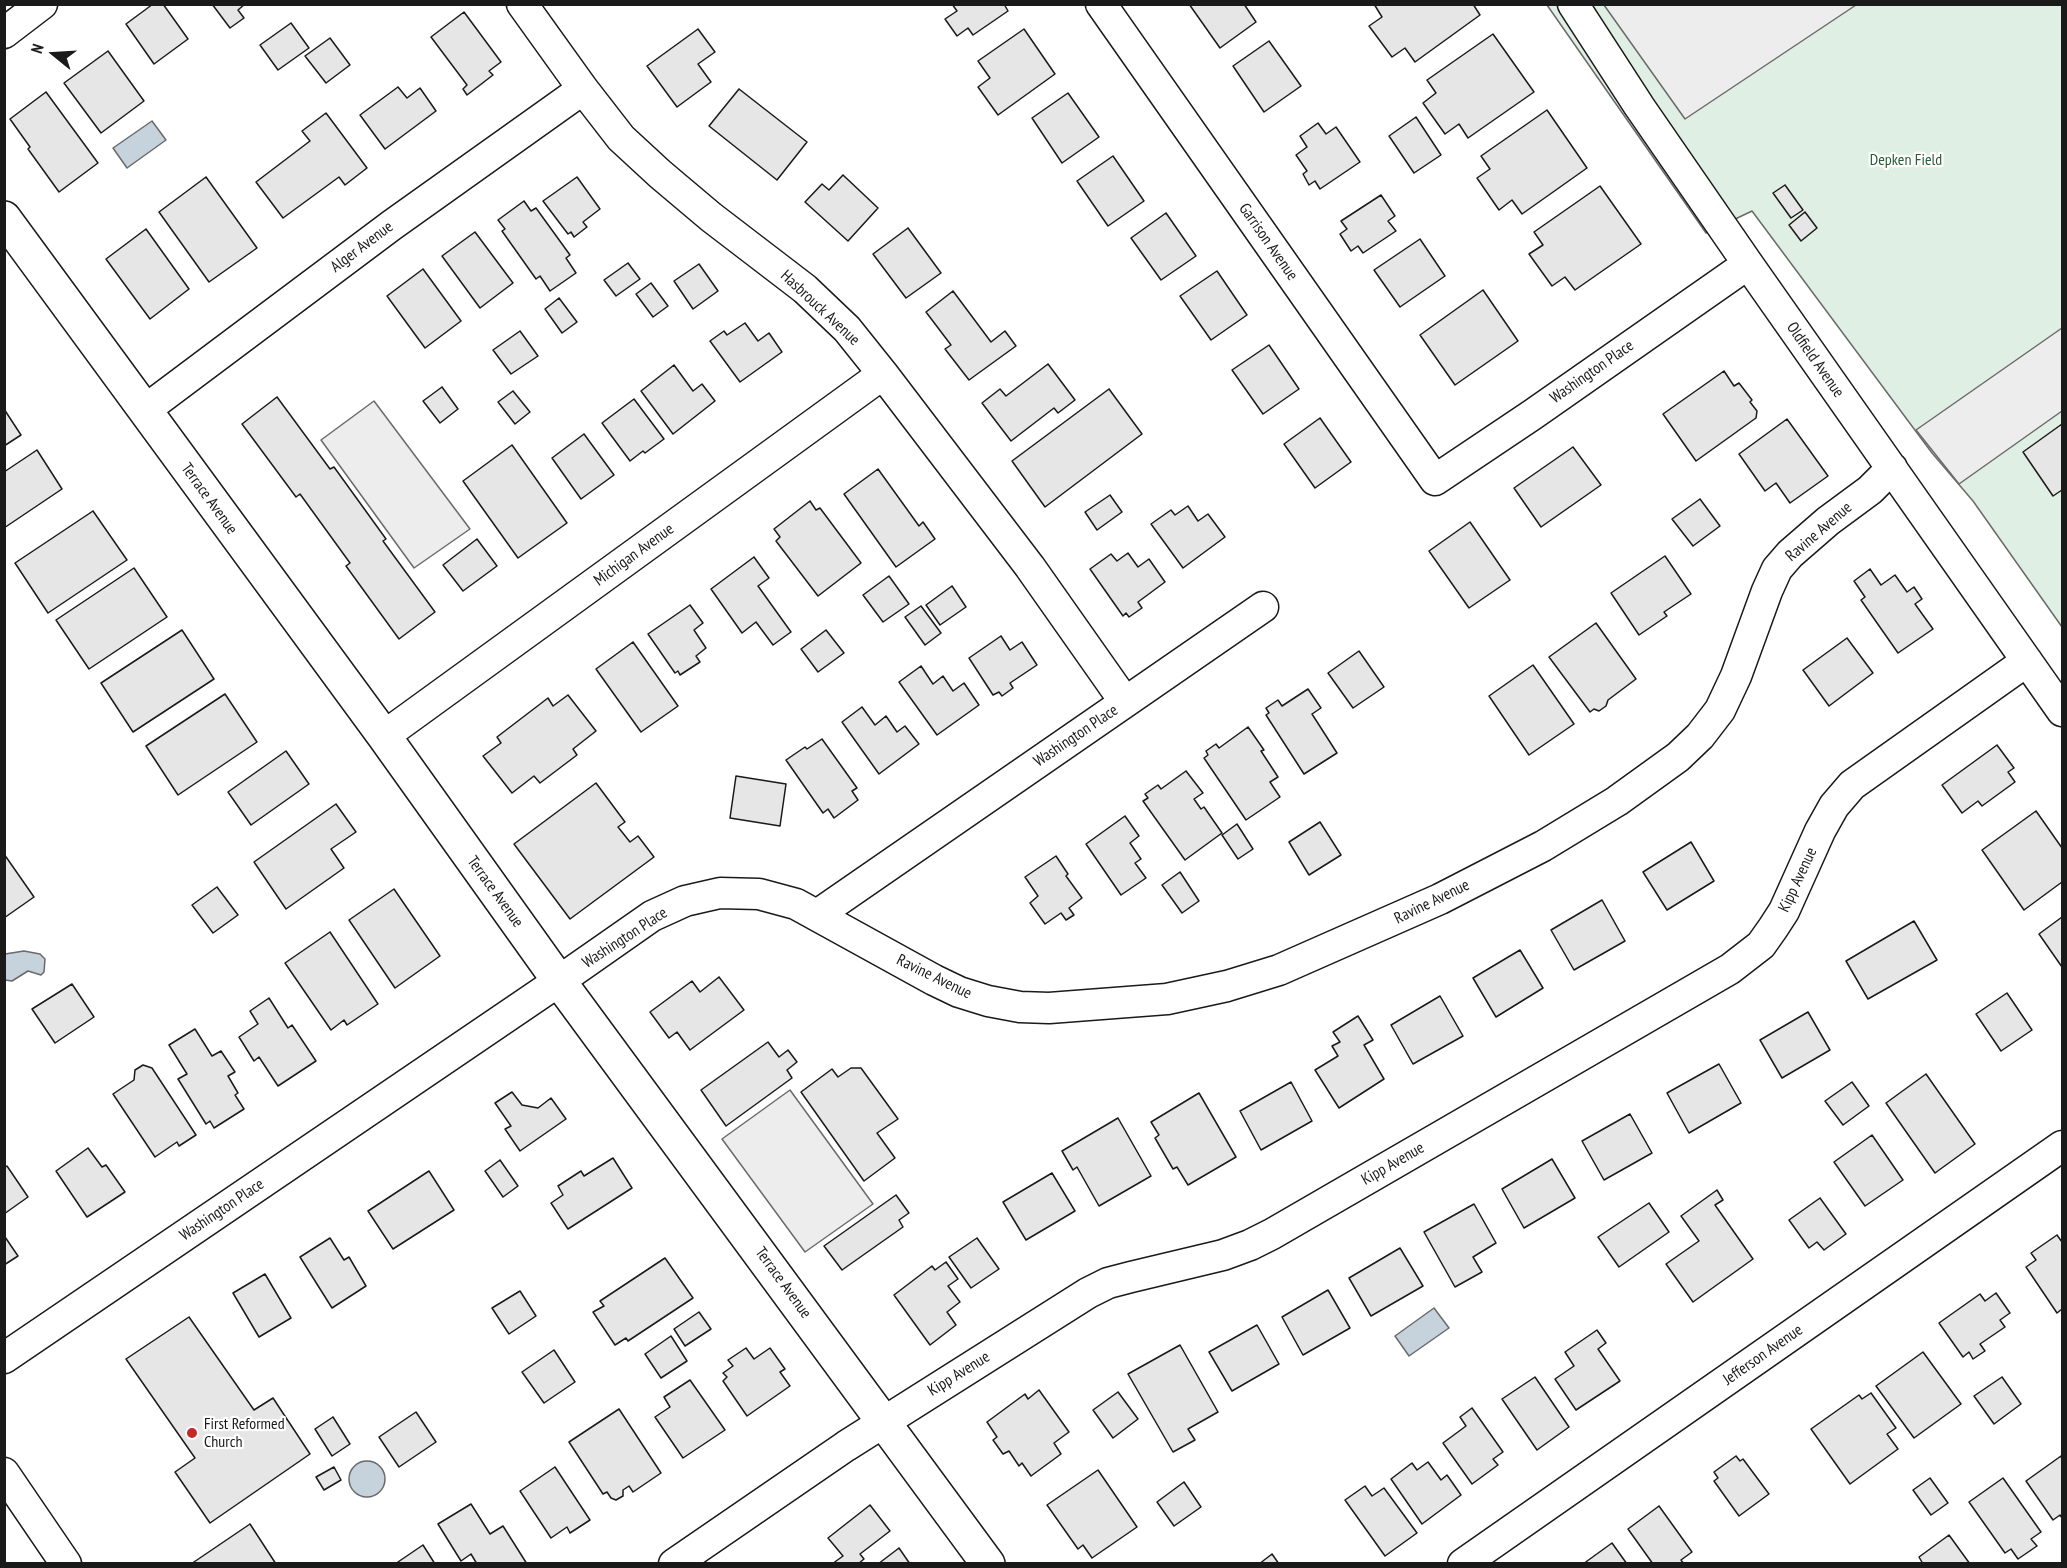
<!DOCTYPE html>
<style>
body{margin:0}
#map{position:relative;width:2067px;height:1568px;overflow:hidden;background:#fff;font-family:"PT Sans Narrow",sans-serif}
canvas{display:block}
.frame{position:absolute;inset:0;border:6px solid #1a1a1a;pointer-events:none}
.north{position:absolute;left:24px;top:24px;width:60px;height:60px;-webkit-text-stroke:4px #fff;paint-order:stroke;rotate:288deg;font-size:16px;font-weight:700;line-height:24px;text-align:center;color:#1a1a1a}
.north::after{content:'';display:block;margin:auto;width:21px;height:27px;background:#1a1a1a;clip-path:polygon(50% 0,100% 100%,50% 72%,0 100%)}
</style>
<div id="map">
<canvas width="2067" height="1568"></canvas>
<div class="frame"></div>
<div class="north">N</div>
</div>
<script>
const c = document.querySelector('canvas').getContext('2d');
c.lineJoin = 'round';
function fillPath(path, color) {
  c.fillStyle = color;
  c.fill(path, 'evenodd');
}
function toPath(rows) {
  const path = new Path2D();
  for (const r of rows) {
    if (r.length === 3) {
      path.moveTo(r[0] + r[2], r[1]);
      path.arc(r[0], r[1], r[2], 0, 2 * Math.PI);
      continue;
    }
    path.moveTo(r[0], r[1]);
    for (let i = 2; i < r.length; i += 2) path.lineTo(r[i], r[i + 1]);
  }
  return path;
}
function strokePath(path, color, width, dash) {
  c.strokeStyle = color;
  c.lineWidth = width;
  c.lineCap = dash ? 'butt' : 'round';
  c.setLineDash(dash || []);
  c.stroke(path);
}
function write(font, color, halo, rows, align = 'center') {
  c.font = font + ' "PT Sans Narrow",sans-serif';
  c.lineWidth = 4.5;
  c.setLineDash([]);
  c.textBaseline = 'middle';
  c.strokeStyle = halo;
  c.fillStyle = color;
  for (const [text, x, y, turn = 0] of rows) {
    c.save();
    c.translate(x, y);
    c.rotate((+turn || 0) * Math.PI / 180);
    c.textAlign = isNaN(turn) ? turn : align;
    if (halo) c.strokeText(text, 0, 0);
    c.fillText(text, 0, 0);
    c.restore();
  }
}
const green = toPath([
 [1547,5,2062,5,2062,627,1973,501,1932,453,1752,211,1706,233,1547,5]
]);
fillPath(green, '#e0efe3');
strokePath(green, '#6a6a6a', 1.5);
const parking = toPath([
 [1604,5,1856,5,1685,119,1604,5],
 [2062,328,2062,411,1959,484,1916,430,2062,328],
 [374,401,470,529,414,568,321,440,374,401],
 [790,1090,873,1204,805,1252,722,1139,790,1090]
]);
fillPath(parking, '#ededed');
strokePath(parking, '#6a6a6a', 1.5);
const water = toPath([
 [152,121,166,140,127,168,113,148,152,121],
 [24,951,40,954,45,959,44,972,41,975,28,971,12,981,5,980,5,954,24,951],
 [1434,1308,1449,1328,1409,1356,1395,1336,1434,1308],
 [367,1479,18]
]);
fillPath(water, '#c6d2dc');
strokePath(water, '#6a6a6a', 1.5);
const building = toPath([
 [153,4,163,4,188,39,154,64,126,24,153,4],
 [212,4,245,4,238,10,244,18,230,28,212,4],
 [952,4,1004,4,1008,11,973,35,968,28,957,36,945,19,957,11,952,4],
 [1189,4,1244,4,1256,22,1220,48,1189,4],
 [1374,4,1473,4,1480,15,1415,62,1405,48,1392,57,1369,26,1382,17,1374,4],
 [464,12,501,62,489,71,493,75,467,95,463,89,467,85,431,37,464,12],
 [291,23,309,48,278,70,260,45,291,23],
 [698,29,715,52,698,64,711,82,677,107,647,66,698,29],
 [1024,29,1055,74,998,115,978,87,990,78,978,61,1024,29],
 [1493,34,1534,92,1468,138,1459,124,1445,134,1423,103,1436,93,1427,80,1493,34],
 [330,38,350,65,326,83,305,56,330,38],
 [1269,41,1301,86,1264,112,1233,66,1269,41],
 [108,51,144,101,101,133,64,83,108,51],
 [398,87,407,98,420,88,436,111,385,149,360,115,398,87],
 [739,89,807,142,777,180,709,126,739,89],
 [46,92,98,163,59,192,28,149,30,147,10,119,46,92],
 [1068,93,1099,137,1062,163,1032,118,1068,93],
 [1547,110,1587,168,1522,214,1512,200,1499,210,1477,178,1490,169,1481,156,1547,110],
 [326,113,367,168,345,185,339,177,283,218,256,182,310,141,302,131,326,113],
 [1416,117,1441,155,1414,173,1389,136,1416,117],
 [1318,123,1326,134,1336,127,1360,162,1320,189,1315,181,1309,185,1303,174,1307,171,1296,155,1307,147,1300,136,1318,123],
 [1113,156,1144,201,1108,226,1077,181,1113,156],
 [843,175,878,208,848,241,805,202,822,184,829,190,843,175],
 [206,177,257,248,209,282,159,212,206,177],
 [577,177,600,209,583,222,587,227,574,237,571,232,568,234,543,201,577,177],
 [1785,185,1803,210,1791,218,1773,193,1785,185],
 [1600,186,1641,244,1575,290,1565,277,1552,286,1529,254,1543,245,1534,232,1600,186],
 [1381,195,1395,216,1388,221,1396,231,1363,253,1358,246,1351,251,1340,234,1347,229,1341,221,1381,195],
 [524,201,531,211,536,208,570,255,566,258,576,273,550,291,540,276,536,279,502,231,505,229,498,220,524,201],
 [1805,212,1817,228,1801,241,1789,225,1805,212],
 [1166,213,1196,256,1161,280,1131,238,1166,213],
 [908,228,941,273,906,298,873,254,908,228],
 [146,229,189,289,150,319,106,259,146,229],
 [475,232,513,283,480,308,442,256,475,232],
 [1420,239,1445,276,1400,307,1374,270,1420,239],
 [628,263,640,279,616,296,604,280,628,263],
 [699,264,718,291,693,309,674,281,699,264],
 [423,269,461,321,425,348,387,296,423,269],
 [1217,271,1247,315,1211,340,1180,296,1217,271],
 [651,283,668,306,653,317,636,294,651,283],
 [1483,290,1518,341,1455,385,1420,335,1483,290],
 [953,291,991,342,1005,331,1016,346,969,380,945,349,951,345,926,312,953,291],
 [559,298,577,322,562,333,545,309,559,298],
 [745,323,758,341,769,333,782,352,740,382,710,341,724,331,727,335,745,323],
 [520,331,538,356,511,374,493,350,520,331],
 [1269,345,1299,389,1263,414,1232,370,1269,345],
 [1048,364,1075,400,1058,413,1054,408,1011,441,982,403,1000,389,1006,396,1048,364],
 [674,365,693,391,702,384,715,401,673,434,641,391,674,365],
 [1724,371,1734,386,1739,383,1752,400,1750,402,1757,411,1756,418,1696,461,1663,414,1724,371],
 [442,387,458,409,440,423,423,401,442,387],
 [1109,389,1142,434,1045,507,1012,461,1109,389],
 [513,391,530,412,515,424,498,402,513,391],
 [277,397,330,469,334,467,386,539,383,541,435,612,399,639,346,566,350,563,300,494,296,497,242,424,277,397],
 [634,399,664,439,645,453,643,451,630,461,602,423,634,399],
 [4,409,21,435,4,446,4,409],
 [1320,418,1351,462,1315,488,1284,444,1320,418],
 [1787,419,1828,476,1790,503,1776,483,1765,491,1739,454,1787,419],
 [2062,424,2062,490,2053,496,2023,452,2062,424],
 [584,434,614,475,581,499,552,458,584,434],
 [512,445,567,523,518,558,463,481,512,445],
 [1573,447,1601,485,1541,527,1514,488,1573,447],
 [37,450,62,489,4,528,4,472,37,450],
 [878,469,919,526,923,522,935,539,896,567,844,494,878,469],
 [1110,495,1122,512,1097,530,1085,512,1110,495],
 [1700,499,1720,526,1693,546,1672,519,1700,499],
 [810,501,816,510,820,508,861,563,818,596,776,541,780,537,774,529,810,501],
 [1188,506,1198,521,1208,514,1225,537,1183,568,1151,524,1171,510,1175,515,1188,506],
 [93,511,127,560,48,613,15,563,93,511],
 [1470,522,1510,580,1469,608,1429,551,1470,522],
 [477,539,497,566,463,591,443,565,477,539],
 [1128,553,1138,567,1149,559,1165,582,1138,602,1142,608,1129,617,1126,613,1123,616,1090,569,1111,554,1117,561,1128,553],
 [1665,556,1691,594,1664,612,1667,616,1639,635,1611,593,1665,556],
 [754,557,769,578,758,586,791,632,773,645,756,622,742,633,711,589,754,557],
 [134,568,167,617,89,669,56,620,134,568],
 [1870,569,1881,585,1895,575,1907,592,1914,587,1922,599,1915,604,1933,629,1898,653,1861,600,1865,597,1854,581,1870,569],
 [889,576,909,604,883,622,863,595,889,576],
 [952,586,966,607,940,625,926,605,952,586],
 [690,605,703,623,694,630,706,648,696,656,700,662,680,675,678,671,675,673,648,634,690,605],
 [921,606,941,633,925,645,905,617,921,606],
 [1596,623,1636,679,1608,700,1606,706,1599,711,1594,709,1590,712,1549,657,1596,623],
 [182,630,214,679,133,732,101,683,182,630],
 [826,630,844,653,818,672,801,649,826,630],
 [1001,636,1010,650,1022,642,1037,665,1010,683,1013,688,1002,696,999,692,993,695,969,658,1001,636],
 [1847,638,1873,673,1829,706,1803,670,1847,638],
 [633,642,678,706,641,732,596,669,633,642],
 [1359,651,1384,687,1353,708,1328,673,1359,651],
 [1533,665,1574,724,1529,755,1489,696,1533,665],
 [921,666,933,684,943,676,953,691,964,683,979,705,937,735,899,682,921,666],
 [1308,689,1321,708,1312,714,1337,753,1304,774,1266,715,1269,713,1266,708,1278,700,1282,706,1308,689],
 [225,694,257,742,178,795,146,746,225,694],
 [568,695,596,731,573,749,577,755,540,783,534,776,512,793,483,756,501,743,497,737,548,698,553,706,568,695],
 [862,707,875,725,886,716,897,732,905,726,919,744,879,774,842,722,862,707],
 [1248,727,1264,750,1261,751,1278,777,1270,782,1280,797,1246,820,1204,758,1208,755,1206,751,1216,744,1219,748,1248,727],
 [822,739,857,788,852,791,858,800,834,818,828,809,823,813,786,760,805,747,807,749,822,739],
 [1997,745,2014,768,2008,772,2015,782,1982,806,1978,801,1962,813,1942,785,1997,745],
 [286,751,309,784,251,825,228,792,286,751],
 [1186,771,1203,793,1194,799,1201,809,1204,807,1222,833,1185,860,1143,801,1148,798,1145,794,1158,785,1161,789,1186,771],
 [736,776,786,784,780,826,730,818,736,776],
 [596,783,625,822,618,827,630,842,638,836,654,857,570,919,514,844,596,783],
 [336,804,356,832,331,849,344,868,286,909,254,862,336,804],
 [2036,811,2062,848,2062,882,2024,910,1982,850,2036,811],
 [1125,816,1139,836,1130,843,1141,859,1135,863,1146,878,1121,895,1086,844,1125,816],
 [1320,822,1341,855,1309,875,1289,842,1320,822],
 [1237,824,1253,849,1238,859,1222,835,1237,824],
 [1691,842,1714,881,1667,910,1643,872,1691,842],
 [4,854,34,897,4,918,4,854],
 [1056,856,1068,874,1066,876,1082,898,1069,908,1074,915,1066,920,1061,913,1045,924,1030,903,1038,896,1025,877,1056,856],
 [1180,872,1199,901,1182,913,1162,885,1180,872],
 [217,887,238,915,213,933,192,905,217,887],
 [394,889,440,956,395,988,349,920,394,889],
 [1602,900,1625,941,1574,970,1551,930,1602,900],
 [2062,917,2062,967,2039,934,2062,917],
 [1914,921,1937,960,1868,999,1846,961,1914,921],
 [330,932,378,1004,347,1025,344,1020,331,1030,285,963,330,932],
 [1520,950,1543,988,1496,1017,1473,978,1520,950],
 [719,977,744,1010,690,1050,677,1032,669,1038,650,1012,692,981,700,992,719,977],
 [72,984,94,1017,55,1043,32,1009,72,984],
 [2007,993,2032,1030,2001,1051,1976,1014,2007,993],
 [1440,996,1463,1036,1413,1064,1391,1025,1440,996],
 [269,998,288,1028,292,1025,316,1061,278,1086,259,1057,254,1061,239,1037,258,1024,250,1011,269,998],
 [1808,1012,1830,1050,1782,1078,1760,1040,1808,1012],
 [1358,1016,1373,1040,1364,1045,1384,1079,1339,1108,1315,1070,1338,1056,1332,1046,1340,1042,1333,1032,1358,1016],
 [195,1029,212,1056,221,1051,235,1072,228,1076,238,1093,235,1095,244,1109,214,1128,210,1121,206,1124,178,1079,187,1074,169,1045,195,1029],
 [768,1042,779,1057,788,1050,797,1062,787,1070,792,1078,726,1126,701,1090,768,1042],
 [1719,1064,1741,1103,1689,1133,1667,1093,1719,1064],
 [143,1065,152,1068,196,1135,179,1146,177,1142,155,1157,113,1094,134,1080,135,1070,143,1065],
 [851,1068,861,1068,898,1119,877,1133,895,1158,864,1181,801,1092,832,1069,838,1077,851,1068],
 [1926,1074,1975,1144,1935,1173,1886,1103,1926,1074],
 [1291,1082,1312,1121,1261,1150,1240,1111,1291,1082],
 [1852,1082,1869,1106,1843,1125,1825,1101,1852,1082],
 [512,1092,522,1105,538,1108,551,1098,566,1119,520,1151,505,1129,511,1126,495,1103,512,1092],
 [1199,1093,1236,1157,1188,1185,1177,1167,1173,1169,1155,1138,1159,1135,1151,1122,1199,1093],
 [1630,1114,1652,1153,1604,1180,1582,1141,1630,1114],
 [1118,1118,1151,1176,1099,1206,1077,1167,1073,1170,1062,1151,1118,1118],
 [1872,1135,1903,1180,1865,1206,1834,1162,1872,1135],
 [88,1148,102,1167,106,1165,125,1192,87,1217,56,1171,88,1148],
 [613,1158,632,1188,568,1229,551,1203,563,1195,558,1186,581,1171,584,1176,613,1158],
 [1552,1159,1575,1198,1524,1228,1502,1189,1552,1159],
 [500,1160,518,1186,503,1197,485,1171,500,1160],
 [7,1166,28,1197,4,1214,4,1168,7,1166],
 [429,1171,454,1210,393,1249,368,1211,429,1171],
 [1052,1173,1075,1211,1026,1240,1003,1202,1052,1173],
 [1717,1190,1723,1200,1715,1205,1753,1259,1693,1302,1666,1264,1699,1241,1681,1216,1717,1190],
 [896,1195,909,1213,899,1220,903,1227,842,1270,824,1246,896,1195],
 [1820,1198,1846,1234,1824,1250,1817,1242,1809,1248,1789,1220,1820,1198],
 [1649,1203,1669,1232,1619,1267,1598,1237,1649,1203],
 [1474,1204,1496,1243,1473,1257,1482,1272,1455,1287,1424,1232,1474,1204],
 [2057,1235,2062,1242,2062,1309,2057,1313,2026,1267,2036,1260,2031,1253,2057,1235],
 [5,1237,18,1256,4,1265,4,1238,5,1237],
 [330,1238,344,1260,349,1257,366,1286,332,1308,300,1257,330,1238],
 [977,1238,999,1269,971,1288,949,1257,977,1238],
 [1400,1248,1423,1286,1371,1316,1349,1278,1400,1248],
 [665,1258,693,1298,628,1341,626,1338,615,1345,593,1312,604,1306,600,1301,665,1258],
 [946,1262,958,1279,948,1286,960,1302,947,1312,956,1325,930,1345,894,1295,932,1266,935,1270,946,1262],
 [265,1274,291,1318,259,1337,233,1293,265,1274],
 [1328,1290,1350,1328,1303,1355,1282,1317,1328,1290],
 [520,1291,536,1316,509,1334,492,1308,520,1291],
 [1996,1293,2010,1313,2000,1320,2005,1327,1980,1344,1985,1351,1973,1359,1969,1352,1963,1357,1939,1323,1980,1294,1985,1301,1996,1293],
 [699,1312,711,1329,685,1346,674,1329,699,1312],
 [189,1317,254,1410,273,1398,310,1454,210,1523,175,1472,195,1458,126,1359,189,1317],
 [1257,1325,1279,1364,1232,1391,1209,1352,1257,1325],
 [1597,1330,1606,1343,1598,1349,1620,1381,1576,1410,1555,1379,1574,1366,1565,1352,1597,1330],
 [671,1336,687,1361,661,1378,645,1354,671,1336],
 [1180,1345,1218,1412,1188,1429,1195,1440,1173,1452,1128,1374,1180,1345],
 [746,1348,754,1359,770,1348,785,1369,780,1372,790,1386,747,1416,723,1381,727,1377,723,1373,733,1366,728,1360,746,1348],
 [554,1350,575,1382,544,1403,522,1372,554,1350],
 [1923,1352,1961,1404,1914,1438,1876,1386,1923,1352],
 [1535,1377,1569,1427,1537,1450,1502,1399,1535,1377],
 [2002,1377,2021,1404,1994,1424,1974,1396,2002,1377],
 [690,1380,725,1430,683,1458,655,1417,670,1407,664,1397,690,1380],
 [1039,1390,1069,1432,1054,1443,1061,1454,1031,1476,1022,1463,1019,1466,1009,1451,1003,1454,993,1440,997,1437,987,1422,1025,1394,1028,1399,1039,1390],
 [1118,1392,1138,1419,1113,1438,1093,1410,1118,1392],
 [1871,1393,1896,1428,1887,1434,1898,1449,1850,1484,1811,1429,1859,1395,1862,1399,1871,1393],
 [1472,1408,1503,1452,1493,1459,1498,1465,1472,1484,1443,1443,1466,1426,1460,1417,1472,1408],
 [619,1409,661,1473,633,1492,629,1486,623,1490,623,1496,616,1500,611,1498,607,1492,603,1494,569,1442,619,1409],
 [416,1412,436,1442,399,1467,379,1437,416,1412],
 [333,1417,350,1444,332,1456,315,1429,333,1417],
 [1736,1456,1740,1461,1743,1459,1769,1494,1739,1516,1714,1481,1718,1478,1714,1472,1736,1456],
 [2061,1456,2062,1459,2062,1518,2060,1515,2053,1520,2026,1481,2061,1456],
 [1428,1462,1441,1480,1447,1475,1461,1495,1422,1524,1391,1479,1412,1463,1417,1470,1428,1462],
 [334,1467,341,1480,324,1490,316,1477,334,1467],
 [555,1467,590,1520,570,1533,567,1527,551,1538,520,1491,555,1467],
 [1098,1470,1137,1527,1092,1558,1083,1545,1078,1549,1047,1505,1098,1470],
 [1930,1478,1948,1503,1931,1515,1913,1490,1930,1478],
 [2003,1478,2041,1532,2031,1539,2037,1546,2018,1559,2011,1549,2005,1553,1969,1502,2003,1478],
 [1184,1482,1201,1507,1174,1526,1157,1502,1184,1482],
 [1365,1486,1372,1496,1384,1488,1417,1533,1385,1556,1345,1500,1365,1486],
 [471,1504,490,1534,503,1526,527,1564,477,1564,471,1554,461,1561,438,1524,471,1504],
 [870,1505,890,1531,860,1554,864,1559,858,1564,832,1564,843,1556,828,1538,870,1505],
 [1659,1506,1692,1552,1681,1560,1684,1564,1653,1564,1628,1529,1659,1506],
 [250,1524,276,1564,191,1564,250,1524],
 [1949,1535,1970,1564,1923,1564,1919,1557,1949,1535],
 [1612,1543,1627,1564,1583,1564,1612,1543],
 [423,1545,435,1564,395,1564,423,1545],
 [899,1548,910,1564,878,1564,899,1548],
 [1272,1554,1279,1564,1259,1564,1272,1554]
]);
fillPath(building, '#e6e6e6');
strokePath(building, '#1a1a1a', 1.5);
const street = toPath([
 [522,4,583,89,621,138,660,174,711,217,805,289,847,329,883,374,1030,567,1125,702],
 [1101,4,1435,480,1532,415,1748,264],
 [1573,4,1639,106,1748,264,2062,711],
 [4,33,42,4],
 [145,410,392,225,583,89],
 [384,736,883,374],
 [817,915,1263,607],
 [4,1358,559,981,652,916,685,901,720,893,759,894,796,904,934,980,959,992,988,1001,1020,1007,1049,1008,1167,999,1227,986,1279,970,1440,899,1543,846,1617,801,1678,757,1700,736,1720,710,1736,676,1767,591,1777,569,1790,554,1828,521,1870,490,1892,468],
 [4,1473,66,1564],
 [674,1564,846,1446,1088,1293,1108,1283,1131,1277,1223,1255,1250,1245,1272,1234,1730,969,1761,945,1773,928,1784,911,1820,831,1834,806,1852,785,2027,661],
 [1463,1564,2062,1146]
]);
const secondary = toPath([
 [4,218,384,736,559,981,988,1564]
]);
strokePath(street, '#1a1a1a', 33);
strokePath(secondary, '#1a1a1a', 36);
strokePath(street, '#fff', 30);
strokePath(secondary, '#fff', 33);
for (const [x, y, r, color] of [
 [192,1433,6,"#c62828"]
]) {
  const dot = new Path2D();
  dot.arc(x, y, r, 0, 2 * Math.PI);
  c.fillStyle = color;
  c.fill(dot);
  strokePath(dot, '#fff', 2);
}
write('16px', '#2b5a34', '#fff', [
 ["Depken Field",1906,160]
]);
write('16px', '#1a1a1a', '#fff', [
 ["Garrison Avenue",1268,242,55],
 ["Alger Avenue",362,247,-37],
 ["Hasbrouck Avenue",820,308,43],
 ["Oldfield Avenue",1815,360,55],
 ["Washington Place",1592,372,-35],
 ["Terrace Avenue",209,499,54],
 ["Ravine Avenue",1819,532,-41],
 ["Michigan Avenue",634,555,-36],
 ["Washington Place",1076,736,-34],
 ["Kipp Avenue",1798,880,-65],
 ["Terrace Avenue",495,892,54],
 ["Ravine Avenue",1432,902,-26],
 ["Washington Place",625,938,-33],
 ["Ravine Avenue",934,977,26],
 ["Kipp Avenue",1393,1164,-30],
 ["Washington Place",222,1210,-34],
 ["Terrace Avenue",783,1283,54],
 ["Jefferson Avenue",1763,1355,-35],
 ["Kipp Avenue",959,1374,-32]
]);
write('16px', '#1a1a1a', '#fff', [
 ["First Reformed",204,1424],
 ["Church",204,1442]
], 'left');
</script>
